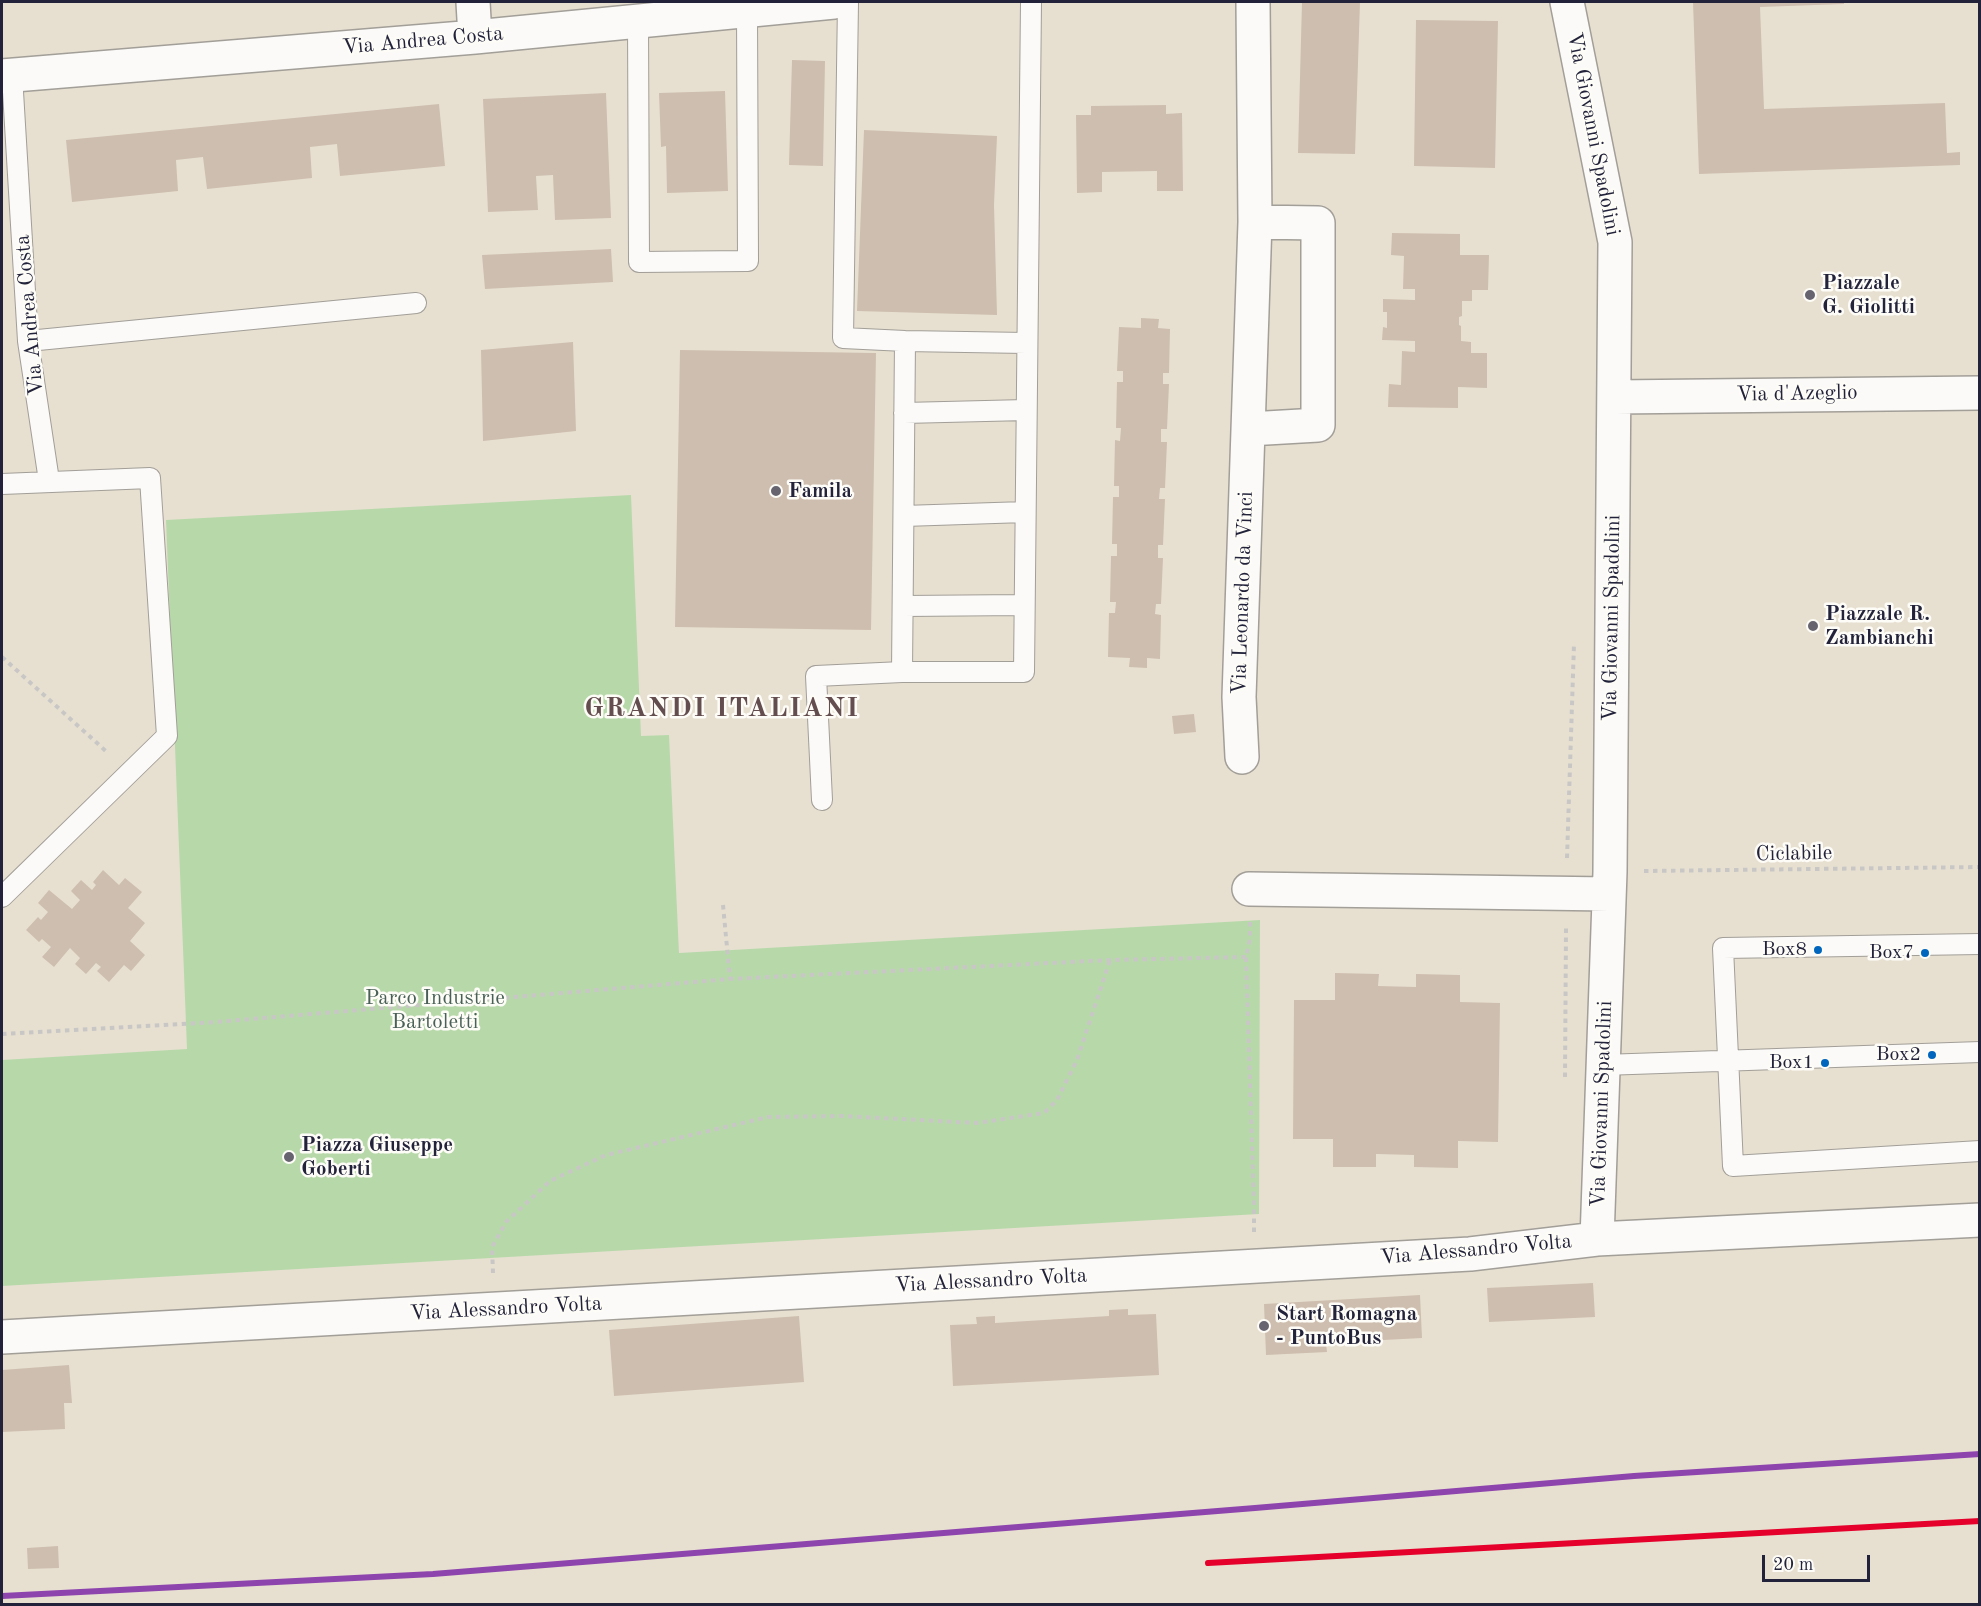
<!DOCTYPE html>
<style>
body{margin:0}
#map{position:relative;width:1981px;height:1606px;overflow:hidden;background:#e7e0d1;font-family:"Old Standard TT",serif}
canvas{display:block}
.frame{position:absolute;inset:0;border:3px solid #22223b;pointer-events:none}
.scale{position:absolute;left:1762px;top:1555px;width:108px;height:27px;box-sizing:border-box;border:3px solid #22223b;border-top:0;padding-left:8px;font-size:18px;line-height:21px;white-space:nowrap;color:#22223b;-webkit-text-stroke:4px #fdfcf7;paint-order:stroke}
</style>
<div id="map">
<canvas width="1981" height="1606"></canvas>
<div class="frame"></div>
<div class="scale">20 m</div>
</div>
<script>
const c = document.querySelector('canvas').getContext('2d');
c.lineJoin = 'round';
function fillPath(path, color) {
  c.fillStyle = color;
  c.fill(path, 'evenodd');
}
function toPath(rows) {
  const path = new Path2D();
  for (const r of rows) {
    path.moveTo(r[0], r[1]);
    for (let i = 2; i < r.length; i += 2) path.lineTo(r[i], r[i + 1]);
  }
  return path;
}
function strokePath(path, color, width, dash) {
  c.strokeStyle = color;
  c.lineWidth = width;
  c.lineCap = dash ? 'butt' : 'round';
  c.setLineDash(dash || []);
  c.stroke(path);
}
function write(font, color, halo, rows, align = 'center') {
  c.font = font + ' "Old Standard TT",serif';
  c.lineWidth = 5;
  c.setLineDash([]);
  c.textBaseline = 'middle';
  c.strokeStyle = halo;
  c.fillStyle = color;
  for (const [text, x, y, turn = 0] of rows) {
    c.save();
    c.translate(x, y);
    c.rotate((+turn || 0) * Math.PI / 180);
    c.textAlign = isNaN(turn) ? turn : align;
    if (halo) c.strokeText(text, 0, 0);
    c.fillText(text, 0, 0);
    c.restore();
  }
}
fillPath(toPath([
 [631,495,641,736,669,735,679,953,1260,920,1259,1214,2,1286,2,1060,187,1049,166,520]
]), '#b7d9aa');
fillPath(toPath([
 [1302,2,1360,2,1355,154,1298,153],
 [1693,2,1844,2,1844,4,1760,7,1764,109,1945,103,1947,153,1960,152,1960,165,1699,174],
 [1416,20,1498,21,1495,168,1414,166],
 [792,60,825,61,823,166,789,165],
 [725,91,728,191,667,193,666,146,661,147,659,93],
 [606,93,611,218,555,220,553,175,536,176,538,210,488,212,483,99],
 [439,104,445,166,340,176,337,144,310,147,312,178,207,189,203,157,176,160,178,191,72,202,66,140],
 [1166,105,1166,114,1182,113,1183,191,1157,191,1157,171,1102,172,1102,192,1077,193,1076,115,1091,115,1091,106],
 [864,130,997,136,994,205,997,315,857,311],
 [1392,233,1460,234,1460,255,1489,255,1488,290,1472,290,1472,301,1462,301,1462,316,1459,317,1459,325,1461,326,1461,341,1471,342,1471,353,1487,353,1487,388,1458,387,1458,408,1388,407,1389,384,1401,385,1402,351,1415,352,1415,341,1382,340,1383,327,1387,328,1387,312,1383,312,1383,299,1415,300,1415,289,1403,289,1404,256,1391,255],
 [611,249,613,282,485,289,482,255],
 [1141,318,1159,319,1158,328,1170,329,1169,373,1163,373,1163,384,1169,384,1167,429,1161,429,1161,442,1167,442,1165,488,1160,488,1159,499,1165,499,1163,545,1158,545,1158,558,1163,558,1161,604,1156,604,1155,614,1161,615,1160,659,1147,658,1147,668,1129,667,1130,658,1108,657,1109,613,1115,613,1116,602,1110,602,1111,556,1117,556,1117,544,1112,544,1113,497,1119,497,1119,486,1114,486,1115,440,1120,441,1121,428,1116,428,1117,382,1123,382,1123,371,1117,371,1119,327,1141,328],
 [573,342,576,431,483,441,481,350],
 [680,350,876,353,871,630,675,627],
 [1194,714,1196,732,1174,734,1172,716],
 [103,870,119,885,125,878,142,892,128,908,145,923,130,941,145,955,131,971,124,965,109,982,97,971,101,967,96,963,86,974,75,964,80,958,70,948,54,967,42,957,51,947,42,939,39,942,26,930,38,917,41,920,48,912,38,903,49,890,72,909,80,900,71,891,81,880,92,890,96,885,93,882],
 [1335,973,1379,974,1378,986,1416,987,1416,974,1460,975,1460,1002,1500,1003,1498,1142,1458,1141,1458,1168,1414,1167,1414,1155,1376,1154,1376,1167,1333,1167,1333,1139,1293,1139,1294,1000,1335,1000],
 [1593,1283,1595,1317,1489,1322,1487,1288],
 [1420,1295,1422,1338,1326,1343,1327,1352,1266,1355,1264,1304],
 [1128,1309,1128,1315,1156,1314,1159,1375,953,1386,950,1325,977,1324,976,1317,995,1316,995,1323,1109,1316,1109,1310],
 [799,1316,804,1382,614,1396,609,1330],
 [69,1365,72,1403,64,1403,65,1429,2,1432,2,1370],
 [58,1546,59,1568,28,1569,27,1548]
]), '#cebeaf');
const lane = toPath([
 [848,2,843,338,905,341,1026,343],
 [638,21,639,262,748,261,747,10],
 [12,75,28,341,48,474,47,482],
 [28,341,416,303],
 [905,341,902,672,1024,672,1031,2],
 [904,413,1026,410],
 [2,484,150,478,167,736,2,897],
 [904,516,1025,512],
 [903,606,1024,605],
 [822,800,816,676,902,672],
 [1980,944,1723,948,1733,1166,1980,1151],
 [1603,1065,1980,1052]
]);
const street = toPath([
 [473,2,475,37],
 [1567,2,1615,242,1610,872,1597,1239],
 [2,76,475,37,834,2],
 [1615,397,1980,393],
 [1249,429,1318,425,1318,223,1255,222],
 [1242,757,1239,697,1255,222,1253,2],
 [1249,889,1609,894],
 [2,1337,1470,1254,1597,1239,1980,1220]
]);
strokePath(lane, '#a29e98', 22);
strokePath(street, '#a29e98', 36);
strokePath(toPath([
 [2,657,108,753],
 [1567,858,1574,644],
 [1644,871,1980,867],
 [723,905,730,979],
 [1250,922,1250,939,1246,957,1254,1207,1254,1232],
 [2,1034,216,1022,730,979,1110,960,1246,957],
 [1565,1077,1566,928],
 [493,1273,492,1247,506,1222,550,1181,606,1155,768,1117,843,1116,977,1123,1044,1113,1057,1100,1077,1060,1110,960]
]), '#c8c7c5', 4, [4.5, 4.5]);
strokePath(lane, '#fbfaf8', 20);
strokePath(street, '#fbfaf8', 33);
strokePath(toPath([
 [2,1596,433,1574,1255,1508,1634,1476,1980,1454]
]), '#8e44ad', 6);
strokePath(toPath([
 [1208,1563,1980,1521]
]), '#e4002b', 6);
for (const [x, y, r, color] of [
 [1810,295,6,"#676470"],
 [776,491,6,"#676470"],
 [1813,626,6,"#676470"],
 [1818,950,5,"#0065bd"],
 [1925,953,5,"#0065bd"],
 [1932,1055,5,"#0065bd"],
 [1825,1063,5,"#0065bd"],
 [289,1157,6,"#676470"],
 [1264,1326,6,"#676470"]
]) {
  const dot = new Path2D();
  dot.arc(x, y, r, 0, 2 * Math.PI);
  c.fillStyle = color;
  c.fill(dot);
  strokePath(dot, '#fdfcf7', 2);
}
write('20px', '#22223b', '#fdfcf7', [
 ["Box8",1807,950],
 ["Box7",1914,953],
 ["Box2",1921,1055],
 ["Box1",1814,1063]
], 'right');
write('21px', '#22223b', '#fdfcf7', [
 ["Via Andrea Costa",423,41,-5],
 ["Via Giovanni Spadolini",1593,134,79],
 ["Via Andrea Costa",30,315,-95],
 ["Via d'Azeglio",1797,394,-1],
 ["Via Leonardo da Vinci",1243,593,-88],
 ["Via Giovanni Spadolini",1612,618,-89],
 ["Ciclabile",1794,854,-1],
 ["Via Giovanni Spadolini",1602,1104,-88],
 ["Via Alessandro Volta",1476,1250,-5],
 ["Via Alessandro Volta",991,1281,-3],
 ["Via Alessandro Volta",506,1309,-3]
]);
write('bold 21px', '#22223b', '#fdfcf7', [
 ["Piazzale",1822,283],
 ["G. Giolitti",1822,307],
 ["Famila",788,491],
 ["Piazzale R.",1825,614],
 ["Zambianchi",1825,638],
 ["Piazza Giuseppe",301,1145],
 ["Goberti",301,1169],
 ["Start Romagna",1276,1314],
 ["- PuntoBus",1276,1338]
], 'left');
write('21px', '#486057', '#fdfcf7', [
 ["Parco Industrie",435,998],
 ["Bartoletti",435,1022]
]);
c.letterSpacing = '1.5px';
write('bold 27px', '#644d4e', '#fdfcf7', [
 ["GRANDI ITALIANI",722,709]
]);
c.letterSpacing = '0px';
</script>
